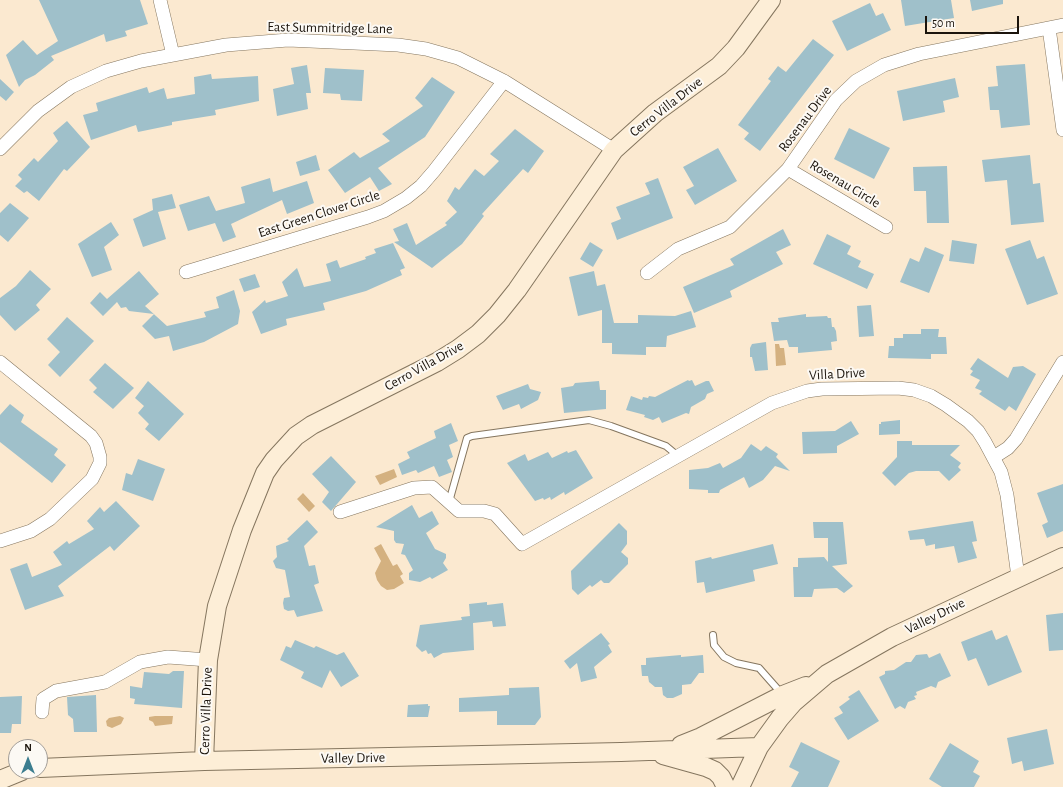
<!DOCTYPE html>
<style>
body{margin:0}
#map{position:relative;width:1063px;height:787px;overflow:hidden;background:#fbe9d0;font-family:"Alegreya Sans",sans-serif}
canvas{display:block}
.north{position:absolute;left:8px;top:739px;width:40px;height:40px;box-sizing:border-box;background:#fcf9f4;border:1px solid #a29d97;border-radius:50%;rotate:0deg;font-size:11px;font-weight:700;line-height:16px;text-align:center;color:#1b140c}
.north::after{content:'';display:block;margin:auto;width:14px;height:18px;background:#3c7d8f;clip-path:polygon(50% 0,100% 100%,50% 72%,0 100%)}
.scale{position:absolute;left:925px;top:16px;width:94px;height:18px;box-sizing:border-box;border:2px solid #1b140c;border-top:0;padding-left:5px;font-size:12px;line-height:14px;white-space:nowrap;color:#1b140c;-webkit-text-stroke:3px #fcf9f4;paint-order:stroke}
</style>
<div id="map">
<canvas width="1063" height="787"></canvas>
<div class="north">N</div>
<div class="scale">50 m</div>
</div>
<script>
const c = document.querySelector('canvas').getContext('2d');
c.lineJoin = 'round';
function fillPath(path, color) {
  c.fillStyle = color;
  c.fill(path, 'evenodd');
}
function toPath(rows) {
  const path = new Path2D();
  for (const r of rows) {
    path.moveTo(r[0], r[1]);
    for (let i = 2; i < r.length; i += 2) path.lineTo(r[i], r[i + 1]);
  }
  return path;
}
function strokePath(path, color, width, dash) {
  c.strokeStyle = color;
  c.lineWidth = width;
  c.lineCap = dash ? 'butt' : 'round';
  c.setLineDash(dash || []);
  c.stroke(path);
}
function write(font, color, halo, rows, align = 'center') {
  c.font = font + ' "Alegreya Sans",sans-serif';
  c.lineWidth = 4;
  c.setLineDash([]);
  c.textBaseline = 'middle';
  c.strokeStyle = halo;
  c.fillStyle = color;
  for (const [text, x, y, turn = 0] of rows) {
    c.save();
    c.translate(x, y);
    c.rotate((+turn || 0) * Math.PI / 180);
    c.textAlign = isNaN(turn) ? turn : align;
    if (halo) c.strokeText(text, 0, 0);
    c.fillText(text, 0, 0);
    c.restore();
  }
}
fillPath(toPath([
 [775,344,779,344,780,348,784,348,786,365,776,366],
 [394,469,397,477,380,485,375,476],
 [303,493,315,506,309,512,297,499],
 [381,544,393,566,397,564,403,574,400,576,404,583,394,589,387,590,381,586,377,580,375,573,381,561,374,548],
 [120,716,124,718,121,724,112,728,107,726,106,721,109,718],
 [155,716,173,716,172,724,155,726,153,722,149,720,149,717]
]), '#d4b180');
fillPath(toPath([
 [39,0,140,0,148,24,125,31,127,36,106,42,104,34,51,56,54,60,35,75,25,80,19,87,6,55,23,40,37,55,58,41],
 [901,0,951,0,954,18,905,26],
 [970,0,1003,0,1003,4,972,11],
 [870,3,876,16,883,13,891,30,847,51,832,21],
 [813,39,834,55,760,151,744,139,749,133,738,125,771,81,768,79,778,66,786,72],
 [1025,64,1030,125,1001,128,999,110,990,110,988,87,998,86,996,66],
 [307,65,311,93,306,93,308,109,277,116,273,89,294,84,291,68],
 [325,68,364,70,362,101,341,100,340,94,323,93],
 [211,74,212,79,258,76,259,101,215,110,216,115,172,122,172,125,138,132,136,125,91,140,83,115,98,111,96,103,147,87,149,93,164,88,167,99,195,94,194,77],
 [432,77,455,92,425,137,378,168,392,184,379,191,370,177,345,193,328,170,354,152,360,158,390,141,382,134,423,106,415,98],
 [955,78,959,97,943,101,945,112,903,121,897,91],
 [0,79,14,92,6,101,0,96],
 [67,121,90,147,67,171,64,169,39,201,27,191,24,193,15,186,22,179,18,175,34,158,38,162,58,141,53,133],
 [849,128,890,148,874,179,834,159],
 [515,129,544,151,528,173,523,169,482,214,484,216,462,244,432,268,394,242,399,241,393,229,407,223,416,245,447,225,445,223,457,212,447,201,455,187,459,190,475,169,484,176,499,161,490,154],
 [718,148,737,181,695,205,686,190,694,186,683,167],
 [316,155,320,170,300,176,296,162],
 [1030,155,1033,184,1040,183,1044,222,1011,225,1007,180,985,182,982,160],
 [947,166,949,223,927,223,926,191,914,191,913,167],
 [270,178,273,192,307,181,314,203,287,214,282,200,231,224,236,237,223,242,215,223,188,231,179,205,209,196,216,211,245,203,241,187],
 [658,178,673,218,617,240,611,223,621,219,616,207,650,194,645,183],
 [172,194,176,208,158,212,166,239,143,247,133,219,153,210,152,199],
 [10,203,29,218,8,242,0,235,0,213],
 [111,222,119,235,104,247,112,270,92,277,78,244],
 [783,229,791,245,776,252,783,264,730,291,732,297,694,313,683,287,734,265,730,259],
 [827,234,851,246,847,254,861,261,858,267,874,274,867,289,813,264],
 [952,240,977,244,974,264,949,261],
 [1030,240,1037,259,1044,256,1058,294,1027,305,1005,249],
 [590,242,603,250,593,267,580,259],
 [393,243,405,268,400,270,402,275,366,291,323,303,325,310,286,319,287,325,261,334,252,312,265,300,266,303,288,296,282,282,297,268,304,287,331,281,326,264,337,260,340,268,366,259,365,257,376,253,374,249],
 [925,247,944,255,929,293,900,282,910,258,919,262],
 [30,270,51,289,36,305,40,310,15,331,0,315,0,298,16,286],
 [139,271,159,294,145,306,167,326,206,317,204,312,219,308,216,297,234,290,240,311,238,324,204,342,173,351,169,336,155,339,142,326,154,314,129,311,126,307,121,308,117,302,103,316,90,303,100,292,107,299],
 [594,271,597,286,605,284,614,323,638,323,638,315,675,316,691,311,696,327,667,336,666,347,646,347,646,355,612,354,612,343,602,343,602,310,578,316,569,277],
 [255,274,260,287,244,292,239,279],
 [871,305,874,336,859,337,857,306],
 [806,314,806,317,827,316,828,318,831,318,832,327,834,327,836,331,837,341,831,342,832,350,798,353,798,347,789,347,787,340,774,341,771,322,779,322,778,318],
 [67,317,94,341,60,377,48,365,60,352,47,339],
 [921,329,939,329,938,337,946,337,947,354,931,354,931,359,888,358,889,346,894,346,894,338,903,338,903,334,921,334],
 [766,342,768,370,755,371,752,357,750,357,750,348,752,344],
 [978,358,1008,378,1013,367,1023,366,1036,374,1016,411,1009,406,1005,411,979,394,982,391,975,388,980,380,970,375,973,371,970,369],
 [105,363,134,388,113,409,93,392,97,388,89,380],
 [688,380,689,381,692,380,695,386,706,381,709,381,714,391,707,394,705,399,691,407,689,414,686,413,662,423,659,417,653,420,644,417,645,415,626,410,631,396,642,400,643,397,648,398,649,396,655,397],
 [148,381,184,414,159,441,145,429,149,424,138,413,144,406,135,398],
 [599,381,600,390,606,390,606,409,564,413,561,388,573,386,575,383],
 [528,384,530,389,541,392,538,400,521,409,519,404,503,410,496,396],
 [10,404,24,415,21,422,58,449,54,455,66,465,52,483,0,442,0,415],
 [900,420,900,434,879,435,879,424,881,424,881,422],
 [851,421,859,434,837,446,837,453,803,454,802,432,835,431],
 [451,423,458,441,449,445,453,457,447,460,452,472,439,477,434,466,418,473,416,470,402,475,398,464,410,458,407,452,436,438,434,431],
 [897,441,912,441,912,445,960,445,950,455,961,463,958,467,961,470,949,481,939,471,916,471,909,473,895,486,882,473,897,457],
 [751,444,761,451,766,446,778,454,776,457,790,471,775,466,763,480,749,488,744,477,720,490,719,493,708,493,708,490,689,489,689,470,708,468,720,463,723,468,741,458],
 [576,450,593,478,565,495,564,492,551,500,550,497,544,500,543,498,535,501,507,463,525,454,528,461,548,452,552,458,567,451,568,453],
 [331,456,356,482,331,511,322,502,329,492,312,474],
 [138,459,165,469,153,501,122,490,126,473,132,475],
 [1063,484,1063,531,1047,538,1042,525,1048,522,1037,493],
 [116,501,140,526,114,551,110,546,58,586,64,596,25,610,10,569,27,563,32,577,62,565,53,552,67,541,69,544,94,529,87,521,100,507,104,512],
 [412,505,419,518,432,511,439,524,426,533,435,549,446,554,446,558,443,563,448,570,432,579,430,577,420,582,409,580,409,573,413,570,405,555,401,554,404,544,396,543,394,540,394,531,376,527],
 [307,520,318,532,304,546,309,566,315,565,319,583,314,585,323,611,297,617,294,610,288,611,284,609,283,603,284,598,290,597,285,570,276,568,273,561,277,557,276,546,289,541,287,539],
 [973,521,977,541,972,542,977,558,958,563,954,546,935,549,935,544,926,546,924,539,910,540,908,531],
 [813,522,843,522,847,564,832,566,853,586,844,593,837,588,814,589,812,597,794,597,793,567,798,567,798,558,824,557,828,562,828,538,814,538],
 [619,523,627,531,627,544,621,552,628,558,628,564,609,583,604,583,601,580,592,587,590,585,578,595,572,589,571,571],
 [773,544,778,564,753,570,755,581,706,593,704,582,697,583,695,561,711,557,712,559],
 [487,602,487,605,503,603,506,626,493,627,492,621,473,623,474,650,443,653,434,658,431,653,428,654,426,650,422,652,416,646,420,625,462,620,461,617,470,616,469,604],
 [1063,613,1063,650,1049,651,1046,615],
 [992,630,996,640,1007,635,1022,672,988,686,976,658,968,661,961,642],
 [601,633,610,644,608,645,612,652,594,667,597,678,581,682,577,663,570,669,564,661],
 [295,640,314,648,316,646,337,655,344,652,359,676,341,687,330,670,322,688,301,678,304,672,280,660,286,646,291,648],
 [940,653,951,676,938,682,936,688,931,686,916,692,917,695,914,696,916,699,908,702,905,709,900,706,895,709,879,677,885,674,885,671,894,670,906,662,911,662,916,655,927,654,929,658],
 [681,655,681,657,703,655,704,673,699,673,691,684,682,685,682,694,673,698,667,698,663,695,662,687,655,687,649,682,648,676,642,676,641,665,646,665,646,658],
 [173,671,184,671,182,708,134,704,135,699,130,698,130,686,142,688,144,672,169,674],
 [539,687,541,717,535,725,497,725,497,711,459,712,459,698,509,695,509,688],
 [859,690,879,721,848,740,834,718,843,713,839,707,850,699,848,697],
 [96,695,97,732,74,732,73,719,68,715,67,697],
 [22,696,21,724,12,724,11,733,0,733,0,697],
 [428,704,428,706,430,706,428,717,407,717,408,705],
 [1047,729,1054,764,1024,771,1022,761,1012,764,1007,738],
 [801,742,840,761,828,787,791,787,799,772,789,767],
 [950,743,979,761,973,772,980,776,974,787,942,787,929,779]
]), '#9fc0ca');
const lane = toPath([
 [449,502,467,438,472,436,589,420,611,426,666,446,678,456],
 [713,635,714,645,724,657,736,663,759,668,782,694]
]);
const street = toPath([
 [160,0,173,55],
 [1049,28,1063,130],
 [0,149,38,111,71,87,106,71,141,61,226,45,288,40,398,45,426,49,458,58,504,81,614,150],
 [788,169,886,227],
 [186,272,368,217,384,211,406,198,421,186,434,171,504,81],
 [647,273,678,249,730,227,788,169,836,100,856,81,884,65,919,54,1063,25],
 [0,362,91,436,96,443,100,457,100,463,92,479,50,519,31,531,0,541],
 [994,457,1008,448,1016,439,1063,362],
 [340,512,414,488,432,487,459,511,484,511,495,514,522,544,772,403,807,391,822,389,898,388,914,390,931,396,946,405,968,421,978,431,985,442,1001,472,1007,495,1018,577],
 [42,712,43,699,56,691,105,682,140,662,168,657,208,660]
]);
const secondary = toPath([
 [681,745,701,737,783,695,806,686],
 [663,755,706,767,715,771,721,777,726,787],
 [204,761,208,660,217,606,242,530,265,473,274,460,296,436,312,425,437,362,458,349,478,334,497,315,517,290,614,150,655,113,719,66,736,48,771,0],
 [40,768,204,761,621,752,759,747],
 [0,780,22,771],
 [740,787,759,747,780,718,793,703,827,674,892,637,1063,557]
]);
strokePath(lane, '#85765f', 8);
strokePath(street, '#85765f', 14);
strokePath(secondary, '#85765f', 20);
strokePath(lane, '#fff', 6);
strokePath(street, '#fff', 13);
strokePath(secondary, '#fdeed7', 18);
write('14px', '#1b140c', '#fcf9f4', [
 ["East Summitridge Lane",330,28,1],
 ["Cerro Villa Drive",666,107,-38],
 ["Rosenau Drive",805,119,-53],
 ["Rosenau Circle",845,184,31],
 ["East Green Clover Circle",319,214,-18],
 ["Cerro Villa Drive",424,366,-29],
 ["Villa Drive",837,374,-3],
 ["Valley Drive",935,616,-26],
 ["Cerro Villa Drive",206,711,-88],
 ["Valley Drive",353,758,-1]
]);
</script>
